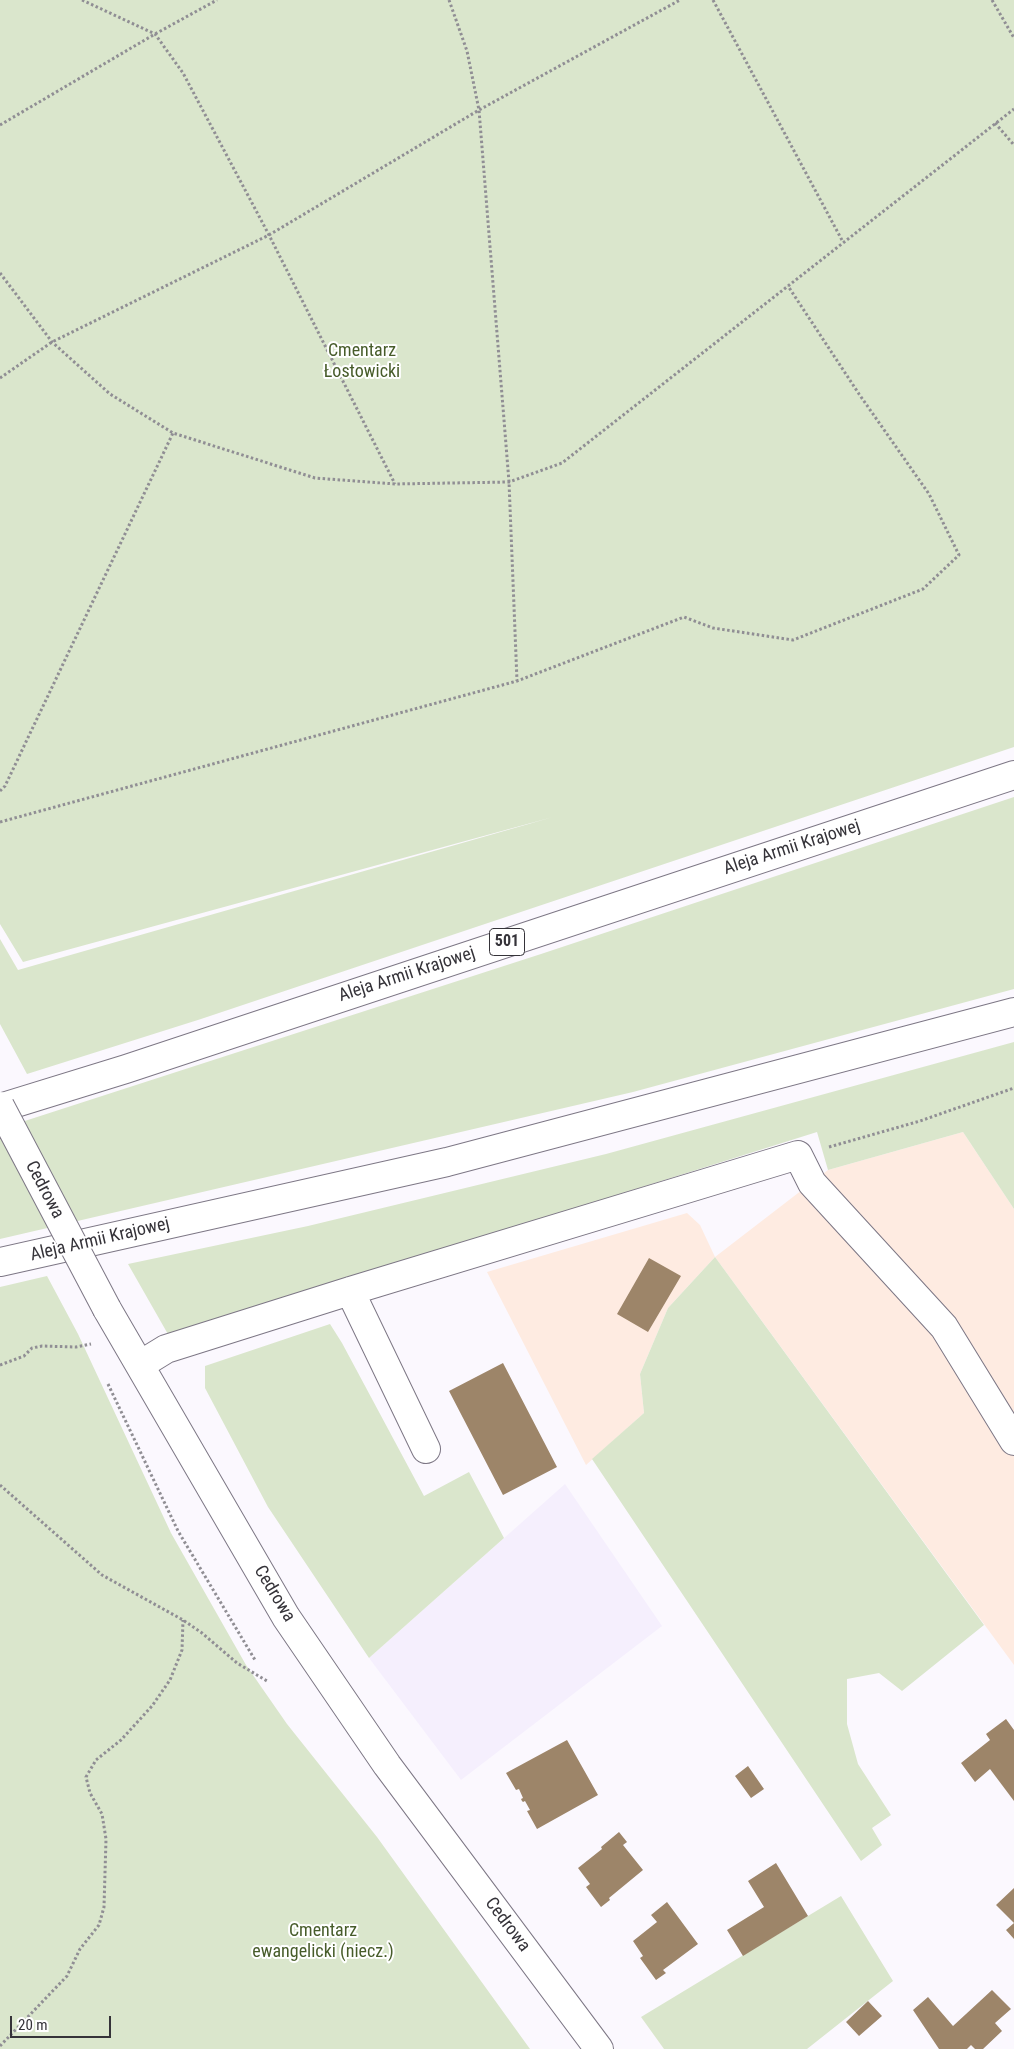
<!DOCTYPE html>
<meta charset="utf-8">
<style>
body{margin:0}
#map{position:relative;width:1014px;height:2049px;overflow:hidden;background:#fbf8fe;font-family:"Roboto Condensed",sans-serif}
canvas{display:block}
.scale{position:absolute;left:10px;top:2016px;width:101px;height:22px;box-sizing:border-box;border:2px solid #353339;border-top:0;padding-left:6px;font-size:15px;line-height:18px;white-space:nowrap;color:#353339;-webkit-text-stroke:4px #fff;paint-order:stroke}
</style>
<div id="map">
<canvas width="1014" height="2049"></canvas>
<div class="scale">20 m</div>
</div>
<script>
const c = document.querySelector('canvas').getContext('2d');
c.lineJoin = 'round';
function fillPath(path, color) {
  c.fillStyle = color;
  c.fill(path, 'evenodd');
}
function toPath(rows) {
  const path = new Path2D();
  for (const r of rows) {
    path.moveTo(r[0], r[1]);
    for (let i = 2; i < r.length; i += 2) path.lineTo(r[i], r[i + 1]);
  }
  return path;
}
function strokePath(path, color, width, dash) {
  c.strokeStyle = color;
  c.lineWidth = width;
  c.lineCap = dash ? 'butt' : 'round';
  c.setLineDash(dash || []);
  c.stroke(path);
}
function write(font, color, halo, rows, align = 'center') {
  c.font = font + ' "Roboto Condensed",sans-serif';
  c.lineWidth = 4;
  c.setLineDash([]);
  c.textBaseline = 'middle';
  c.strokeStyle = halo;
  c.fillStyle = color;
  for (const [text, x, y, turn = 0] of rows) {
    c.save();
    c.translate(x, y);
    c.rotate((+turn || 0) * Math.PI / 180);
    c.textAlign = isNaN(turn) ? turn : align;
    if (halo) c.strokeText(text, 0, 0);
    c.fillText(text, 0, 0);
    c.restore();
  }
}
fillPath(toPath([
 [565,1484,662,1626,461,1780,369,1658]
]), '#f5effd');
fillPath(toPath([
 [963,1132,1014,1209,1014,1665,715,1257,668,1308,640,1374,644,1413,586,1465,487,1272,687,1213,700,1225,715,1257,828,1170]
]), '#feebe1');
fillPath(toPath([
 [0,0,1014,0,1014,747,201,1019,27,1074,0,1024,0,939,18,970,553,817,23,962,0,924],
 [1014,797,1014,989,633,1092,0,1239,0,1129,541,954],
 [1014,1042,1014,1209,963,1132,828,1170,817,1132,169,1336,128,1264,308,1226,606,1154],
 [715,1257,984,1625,902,1691,879,1673,847,1679,847,1724,858,1764,891,1815,872,1828,882,1845,861,1861,592,1459,644,1413,640,1374,668,1308],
 [47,1276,78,1334,171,1533,246,1665,287,1724,377,1837,530,2049,0,2049,0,1287],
 [330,1324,342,1343,424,1496,469,1472,504,1538,369,1658,268,1507,205,1388,205,1366],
 [841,1896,893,1981,807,2049,664,2049,641,2017]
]), '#dae6cc');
fillPath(toPath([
 [649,1258,681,1276,648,1332,617,1314],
 [503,1363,557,1467,503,1495,449,1391],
 [1006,1719,1014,1730,1014,1801,990,1769,975,1782,961,1763,990,1740,986,1734],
 [567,1740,598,1795,537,1829,527,1811,530,1810,525,1801,523,1802,522,1801,521,1799,523,1798,519,1789,516,1790,506,1773],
 [748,1766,764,1789,751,1798,735,1776],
 [619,1832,627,1842,623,1845,643,1870,609,1898,610,1900,601,1907,586,1887,590,1884,578,1868,602,1849,601,1847],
 [776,1863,808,1916,743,1956,727,1930,764,1907,748,1881],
 [1014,1888,1014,1939,1006,1930,1014,1923,996,1905],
 [667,1902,698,1944,663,1970,666,1973,656,1980,640,1958,643,1956,633,1941,657,1922,651,1915],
 [992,1990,1011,2009,995,2023,1002,2031,983,2049,975,2049,971,2045,967,2049,939,2049,913,2010,928,1997,953,2026],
 [868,2001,882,2016,859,2036,846,2022]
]), '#9d8569');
const minor = toPath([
 [350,1291,426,1449],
 [107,1309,286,1617,387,1765,599,2049],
 [140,1365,166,1349,350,1291,798,1155,812,1183,944,1327,1014,1441]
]);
const major = toPath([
 [0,1108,126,1069,1014,775],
 [0,1262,447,1162,1014,1012]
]);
strokePath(minor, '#7d7785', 30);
strokePath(major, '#7d7785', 30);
strokePath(toPath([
 [82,0,155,34,183,73,269,235,395,484],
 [449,0,467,51,479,110,509,482,517,681],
 [713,0,843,242],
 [992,0,1014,38],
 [995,123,1014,145],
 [0,125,155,34,217,0],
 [0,273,52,342,110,394,173,433,315,478,395,484,509,482,562,463,1014,109],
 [0,378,52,342,269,235,479,110,680,0],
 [0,791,5,786,173,433],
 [0,822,517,681,684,617,713,628,793,640,923,589,959,555,929,494,859,394,788,286],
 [829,1147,920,1121,1014,1088],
 [0,1365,24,1356,32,1348,42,1346,76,1347,91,1344],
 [108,1384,178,1531,255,1660],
 [0,1485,102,1575,183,1620,202,1633,237,1663,267,1681],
 [0,2046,67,1976,80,1949,99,1925,104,1907,106,1839,102,1814,90,1793,86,1777,96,1760,121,1740,152,1706,170,1680,182,1650,183,1620]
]), '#908e94', 3, [2.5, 2.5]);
strokePath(minor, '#fff', 28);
strokePath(major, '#fff', 28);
const minorBridge = toPath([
 [0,1106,107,1309]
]);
strokePath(minorBridge, '#7d7785', 30, []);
strokePath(minorBridge, '#fff', 28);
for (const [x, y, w] of [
 [507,942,35]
]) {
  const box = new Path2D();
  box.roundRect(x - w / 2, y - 13.5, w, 27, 4);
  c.fillStyle = '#fff';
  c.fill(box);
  strokePath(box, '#353339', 1);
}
write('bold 16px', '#353339', null, [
 ["501",507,942]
]);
write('18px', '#475c2a', '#fff', [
 ["Cmentarz",362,351],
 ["Łostowicki",362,372],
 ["Cmentarz",323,1931],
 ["ewangelicki (niecz.)",323,1952]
]);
write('18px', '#353339', '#fff', [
 ["Aleja Armii Krajowej",792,848,-18],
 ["Aleja Armii Krajowej",407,975,-18],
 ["Cedrowa",44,1190,62],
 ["Aleja Armii Krajowej",100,1240,-13],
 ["Cedrowa",274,1594,59],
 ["Cedrowa",507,1925,53]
]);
</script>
